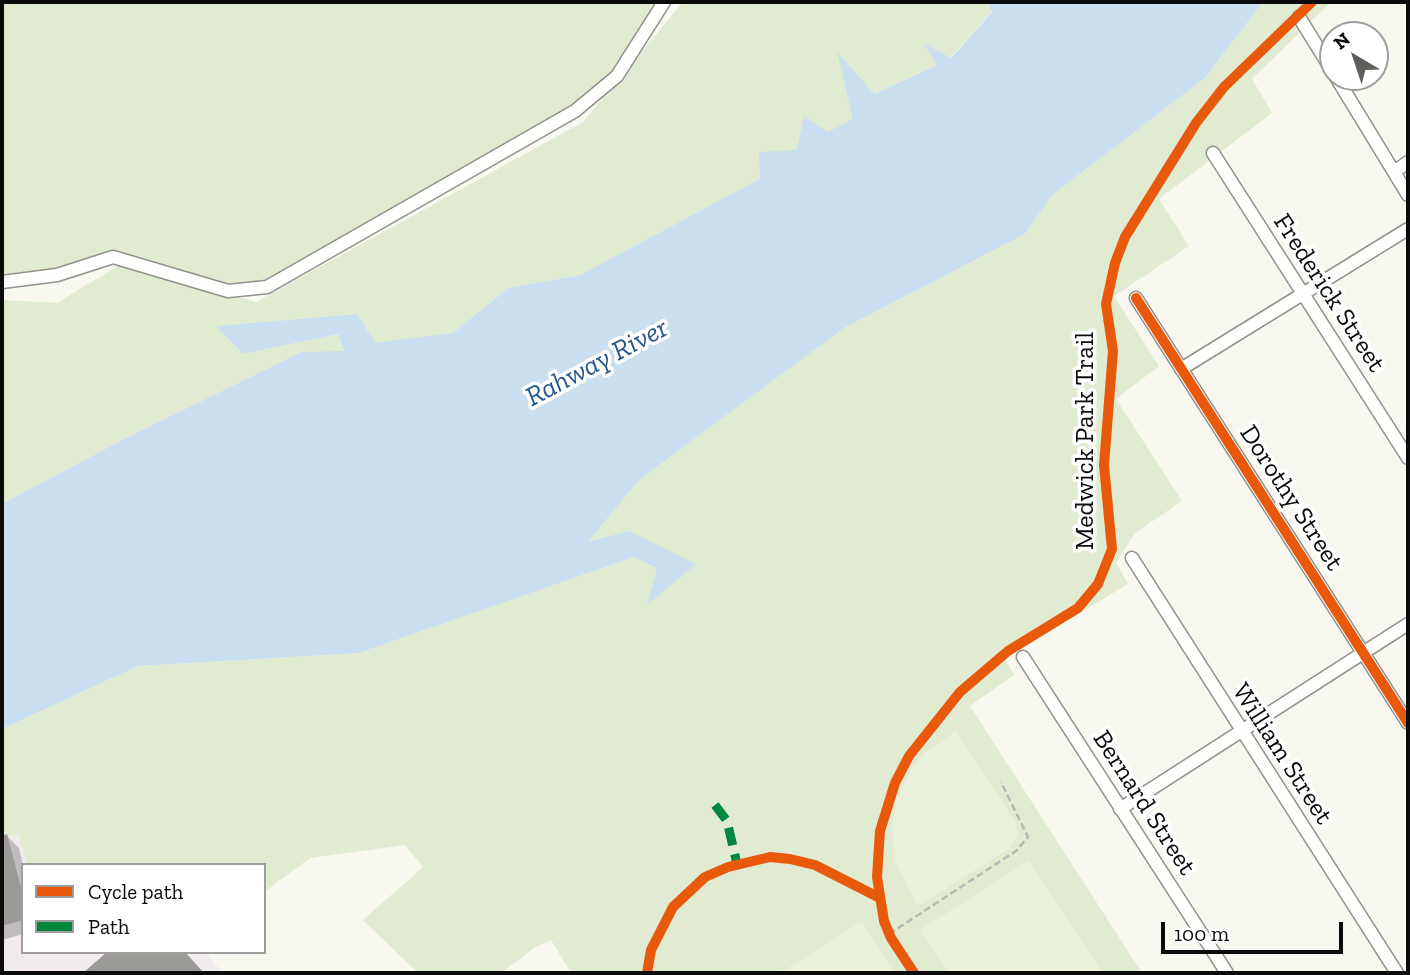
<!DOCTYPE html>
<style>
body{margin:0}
#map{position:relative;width:1410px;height:975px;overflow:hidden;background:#f8f7f0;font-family:"Zilla Slab",serif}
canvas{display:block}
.frame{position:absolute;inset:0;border:4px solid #0b0b0b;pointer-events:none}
.legend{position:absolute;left:21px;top:863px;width:245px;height:91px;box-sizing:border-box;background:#fff;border:2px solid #9d9d9d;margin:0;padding:9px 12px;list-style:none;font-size:21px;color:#0b0b0b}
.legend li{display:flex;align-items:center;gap:14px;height:35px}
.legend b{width:35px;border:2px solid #9d9d9d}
.north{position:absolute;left:1319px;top:21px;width:70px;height:70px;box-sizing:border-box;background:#fff;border:2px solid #9d9d9d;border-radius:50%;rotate:321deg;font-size:19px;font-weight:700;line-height:28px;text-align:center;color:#0b0b0b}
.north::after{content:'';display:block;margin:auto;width:24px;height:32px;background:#5e5e5b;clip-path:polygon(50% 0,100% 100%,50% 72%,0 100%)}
.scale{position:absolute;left:1161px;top:922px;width:182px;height:32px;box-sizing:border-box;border:4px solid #0b0b0b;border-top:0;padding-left:9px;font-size:21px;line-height:24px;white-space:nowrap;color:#0b0b0b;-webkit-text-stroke:5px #fff;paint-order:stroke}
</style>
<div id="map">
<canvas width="1410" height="975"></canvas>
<div class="frame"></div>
<ul class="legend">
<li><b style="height:9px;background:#e8590c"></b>Cycle path</li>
<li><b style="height:9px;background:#00873e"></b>Path</li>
</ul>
<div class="north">N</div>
<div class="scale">100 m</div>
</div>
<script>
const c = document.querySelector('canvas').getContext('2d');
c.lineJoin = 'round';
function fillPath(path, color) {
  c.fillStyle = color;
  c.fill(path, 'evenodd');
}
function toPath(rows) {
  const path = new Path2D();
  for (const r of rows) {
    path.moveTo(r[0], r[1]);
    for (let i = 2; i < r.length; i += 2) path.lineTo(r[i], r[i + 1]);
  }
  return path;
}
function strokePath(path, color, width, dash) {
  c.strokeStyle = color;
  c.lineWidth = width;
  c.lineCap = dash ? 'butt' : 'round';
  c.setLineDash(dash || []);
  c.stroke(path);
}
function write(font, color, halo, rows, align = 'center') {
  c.font = font + ' "Zilla Slab",serif';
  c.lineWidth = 7;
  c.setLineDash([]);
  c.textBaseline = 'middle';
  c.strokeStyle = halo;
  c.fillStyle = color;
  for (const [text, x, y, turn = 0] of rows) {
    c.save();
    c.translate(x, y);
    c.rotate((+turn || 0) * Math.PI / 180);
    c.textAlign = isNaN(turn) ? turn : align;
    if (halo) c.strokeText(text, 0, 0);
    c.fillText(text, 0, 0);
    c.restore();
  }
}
fillPath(toPath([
 [18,834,28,865,23,865,23,952,204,952,223,973,2,973,2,837]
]), '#f0eaec');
fillPath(toPath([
 [2,2,659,2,609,81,559,118,259,283,209,283,121,251,57,268,2,276],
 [683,2,988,2,992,11,950,58,924,44,937,65,873,94,838,54,854,119,797,150,761,179,580,275,508,288,453,333,374,344,357,314,216,326,243,354,338,334,344,352,301,352,122,440,2,504,2,300,57,303,121,264,256,302,583,122],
 [1263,2,1331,2,1252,79,1272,113,1159,199,1189,246,1114,296,1159,366,1116,399,1182,501,1135,533,1116,563,1128,584,1005,658,1014,675,970,706,1142,973,571,973,551,940,534,948,501,973,418,973,363,920,423,867,405,845,310,858,264,892,264,865,28,865,18,834,2,837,2,729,138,666,359,653,634,557,657,568,648,604,695,564,587,543,639,480,844,328,1025,234,1051,196,1205,78]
]), '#e0ebd2');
fillPath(toPath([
 [956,731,1015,821,1018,834,1009,849,918,906,895,861,892,829,896,803,910,771,926,752],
 [1029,860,1103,973,948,973,920,930],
 [862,921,894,973,780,973]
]), '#e9f0db');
fillPath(toPath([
 [988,2,1263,2,1205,78,1051,196,1025,234,844,328,639,480,588,542,629,531,696,564,647,605,657,568,634,557,359,653,138,666,2,729,2,504,122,440,301,352,344,351,338,334,243,354,216,326,357,314,375,343,453,333,508,288,580,275,760,179,759,152,797,150,804,116,828,132,853,119,837,52,874,94,937,65,923,43,951,58,992,12]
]), '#cadfef');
fillPath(toPath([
 [7,836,19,848,23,865,23,934,2,940,2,838],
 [109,952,184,952,203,973,86,973]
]), '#0003');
fillPath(toPath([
 [7,834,23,895,23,920,2,926,2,836],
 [107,952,185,952,204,973,83,973]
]), '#9b9a96');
const minor = toPath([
 [1299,17,1333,72],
 [1336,77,1408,195],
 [1213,153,1408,458],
 [1394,172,1408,162],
 [2,282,57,275,113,257,228,291,267,287,575,111,617,76,664,2],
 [1136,298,1408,723],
 [1181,369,1408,229],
 [1132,558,1397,973],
 [1023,657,1227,973],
 [1120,809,1408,624]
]);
strokePath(minor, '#92918e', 15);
strokePath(toPath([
 [889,934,1016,851,1028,837,1001,782]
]), '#b7b6b5', 2.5, [7, 3.5]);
strokePath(minor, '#fefefd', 12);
strokePath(toPath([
 [715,805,727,821,737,864]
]), '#00873e', 9, [18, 9]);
strokePath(toPath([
 [1136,298,1408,723],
 [647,973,651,950,673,907,705,877,728,867,770,857,790,859,815,865,880,898],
 [914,973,891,938,884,921,877,877,880,831,895,783,909,756,960,692,1008,651,1078,608,1098,584,1112,549,1104,465,1113,351,1106,304,1115,263,1125,237,1196,123,1224,87,1312,2]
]), '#e8590c', 10);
write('26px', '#0b0b0b', '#fff', [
 ["Frederick Street",1329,293,57],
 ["Medwick Park Trail",1086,441,-90],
 ["Dorothy Street",1291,498,57],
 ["William Street",1282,754,57],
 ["Bernard Street",1144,803,57]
]);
write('italic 28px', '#25588c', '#fff', [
 ["Rahway River",597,363,-28]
]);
</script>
